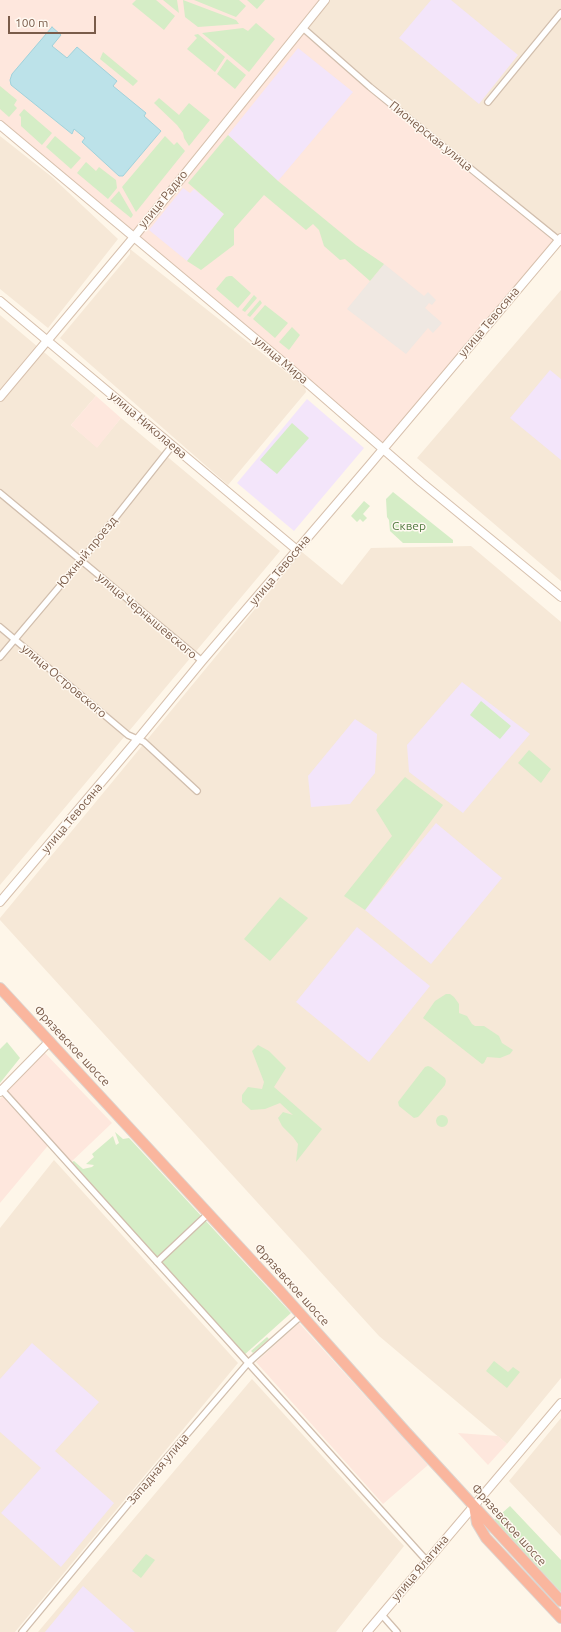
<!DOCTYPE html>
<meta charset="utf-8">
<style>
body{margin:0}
#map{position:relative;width:561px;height:1632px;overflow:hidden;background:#fef6e9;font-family:Ubuntu,sans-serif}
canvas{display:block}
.scale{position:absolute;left:8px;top:16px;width:88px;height:18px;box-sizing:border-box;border:2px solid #7a5c4a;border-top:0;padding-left:5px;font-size:12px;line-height:14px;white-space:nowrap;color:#7a5c4a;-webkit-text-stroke:3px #fff9f1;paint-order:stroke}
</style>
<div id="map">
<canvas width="561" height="1632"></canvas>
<div class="scale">100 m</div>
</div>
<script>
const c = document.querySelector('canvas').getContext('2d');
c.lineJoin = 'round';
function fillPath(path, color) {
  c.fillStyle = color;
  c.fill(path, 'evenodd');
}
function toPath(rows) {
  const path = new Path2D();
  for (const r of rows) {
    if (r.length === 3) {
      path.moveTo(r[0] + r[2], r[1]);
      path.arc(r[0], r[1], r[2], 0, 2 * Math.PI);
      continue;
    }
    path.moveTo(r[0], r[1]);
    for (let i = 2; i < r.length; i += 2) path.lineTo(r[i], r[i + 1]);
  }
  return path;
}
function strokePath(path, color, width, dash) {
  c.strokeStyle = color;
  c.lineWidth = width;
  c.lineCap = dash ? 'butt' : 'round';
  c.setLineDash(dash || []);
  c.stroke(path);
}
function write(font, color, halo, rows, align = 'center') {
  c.font = font + ' Ubuntu,sans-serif';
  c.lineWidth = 3;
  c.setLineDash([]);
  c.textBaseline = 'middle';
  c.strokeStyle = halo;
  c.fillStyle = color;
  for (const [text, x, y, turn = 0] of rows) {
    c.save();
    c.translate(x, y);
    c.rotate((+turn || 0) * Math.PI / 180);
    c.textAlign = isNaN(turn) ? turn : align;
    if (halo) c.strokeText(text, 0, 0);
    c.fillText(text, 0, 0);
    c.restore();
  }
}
fillPath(toPath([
 [325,0,561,0,561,238,559,240,303,28],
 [0,136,52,177,118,239,48,328,0,289],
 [130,249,305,387,306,392,228,485,60,338,130,254],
 [561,290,561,581,417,458],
 [0,315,96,396,71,425,97,447,121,418,280,551,0,885],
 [471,546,561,622,561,1378,507,1444,379,1336,0,920,0,918,302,552,342,585,371,548],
 [54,1160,238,1363,15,1632,0,1632,0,1228],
 [252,1379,404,1546,336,1632,38,1632],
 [561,1418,561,1536,509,1481]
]), '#f6e8d7');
fillPath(toPath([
 [0,0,325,0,303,28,559,240,383,449,0,125],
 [96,396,121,418,97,448,71,425],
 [44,1052,112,1123,70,1163,51,1142,0,1203,0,1099],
 [299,1323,428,1465,383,1504,256,1362],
 [458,1433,498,1436,507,1444,488,1465]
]), '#fee7dd');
fillPath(toPath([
 [384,264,424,296,428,292,436,300,432,305,429,303,425,308,442,323,433,333,428,328,406,354,347,309]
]), '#efe8e2');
fillPath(toPath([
 [431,0,451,0,518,55,479,104,399,38],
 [298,48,353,92,278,181,228,135],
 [183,188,190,193,194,189,224,214,187,261,149,230],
 [550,370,561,379,561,460,510,418],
 [307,399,364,448,294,531,237,483],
 [462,682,530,734,463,813,409,772,407,745],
 [355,719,377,734,375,773,350,804,311,807,308,776],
 [436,823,502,878,431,964,365,910],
 [357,927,430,986,369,1062,296,1002],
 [32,1343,99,1402,55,1451,114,1503,61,1567,1,1513,41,1468,0,1432,0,1379],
 [83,1586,135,1632,45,1632]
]), '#f3e5fa');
fillPath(toPath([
 [136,0,156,0,175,16,164,30,132,4],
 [163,0,177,0,179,13],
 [183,0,236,20,239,24,198,27,185,17],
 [194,0,239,0,246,6,236,17],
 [247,0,265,0,257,9],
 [256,23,275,39,249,72,202,33,243,28,248,31],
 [198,34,225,57,215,72,187,49,197,38,194,35],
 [103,52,138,81,133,86,100,59],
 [227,59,246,75,235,89,217,74],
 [0,86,17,100,14,105,17,108,9,117,0,109],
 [159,98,179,115,189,103,210,120,189,146,184,138,183,133,177,125,154,103],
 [24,109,52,133,42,145,21,126,21,117,19,115],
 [228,135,278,181,356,245,384,264,370,281,345,259,340,260,324,246,319,230,313,224,306,230,264,195,234,229,234,245,201,270,187,261,224,214,188,183],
 [55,136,81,158,71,169,46,147],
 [165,136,174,145,177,142,185,151,136,212,122,187],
 [86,162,96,171,99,167,116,180,117,188,108,199,77,173],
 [119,191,133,215,131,218,110,201],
 [229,276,232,276,251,293,238,308,216,289,226,277],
 [254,295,257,298,245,312,242,310],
 [260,300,262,303,250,317,247,315],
 [265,305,288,323,275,338,253,319],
 [292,327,300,335,289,350,279,342],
 [292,423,309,438,277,474,260,460],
 [393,492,453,540,453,543,403,543,390,531,389,520,387,517,386,499],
 [364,501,370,506,363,514,367,518,363,522,360,519,357,522,351,516],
 [481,701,511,726,500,739,470,715],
 [529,750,551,769,541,783,518,763],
 [405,777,443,805,365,910,344,896,392,836,376,810],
 [280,897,308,918,270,961,244,939],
 [446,994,450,994,454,997,459,1004,459,1013,467,1016,472,1024,475,1026,484,1026,499,1036,502,1043,513,1050,510,1054,500,1058,487,1057,484,1063,482,1064,423,1018,435,1001],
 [7,1042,20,1058,0,1083,0,1049],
 [258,1045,269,1051,286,1068,274,1087,322,1129,296,1162,298,1144,293,1137,282,1126,278,1118,283,1112,293,1115,280,1103,265,1109,251,1110,242,1102,242,1095,248,1087,262,1089,264,1082,252,1051],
 [428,1066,431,1067,445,1078,446,1081,445,1085,420,1115,418,1117,414,1118,399,1106,398,1102,425,1067],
 [442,1121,6],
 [115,1132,123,1139,129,1138,291,1313,243,1356,72,1162,74,1161,83,1169,92,1167,94,1165,86,1164,94,1157,92,1154,113,1136,116,1145,119,1143],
 [267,1337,269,1339,253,1353,251,1351],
 [494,1361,508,1372,513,1367,520,1372,507,1388,486,1371],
 [510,1506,561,1560,561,1592,494,1520],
 [146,1554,155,1560,141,1578,132,1571]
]), '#d5edc6');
const water = toPath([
 [52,27,61,35,52,46,67,58,77,47,117,81,113,86,146,113,144,116,161,131,123,176,119,176,82,142,85,138,74,129,72,134,11,85,10,80,12,74,52,27]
]);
fillPath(water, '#bce2e9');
strokePath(water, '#a1d2db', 1);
const street = toPath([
 [303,28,370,87,561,242],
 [488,102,561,13],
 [0,493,202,661],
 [0,627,128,735,144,742,197,791],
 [0,657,81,561,172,446],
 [2,1090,427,1561],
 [157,1262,209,1213],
 [382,1615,397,1632],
 [22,1632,158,1468,248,1363,302,1315]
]);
const secondary = toPath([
 [0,125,282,361,421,482,561,597],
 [0,301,297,550],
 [0,397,134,237,325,0],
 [0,902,138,739,202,661,368,467,561,238],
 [0,1092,50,1041],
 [367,1632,561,1403]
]);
const highway = toPath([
 [0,988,279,1290,406,1432,561,1601],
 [474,1506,477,1523,486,1538,561,1618]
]);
strokePath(street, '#d1bead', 8);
strokePath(secondary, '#d7c0ad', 10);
strokePath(highway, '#dcd5d0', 12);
strokePath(street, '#fff', 5.5);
strokePath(secondary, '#fff', 8);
strokePath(highway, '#fab69e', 10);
write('12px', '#7a5c4a', '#fff9f1', [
 ["Пионерская улица",431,136,39],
 ["улица Радио",163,199,-51],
 ["улица Тевосяна",489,322,-50],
 ["улица Мира",281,360,40],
 ["улица Николаева",148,425,40],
 ["Южный проезд",87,552,-51],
 ["улица Тевосяна",280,570,-50],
 ["улица Чернышевского",147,616,40],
 ["улица Островского",64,681,40],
 ["улица Тевосяна",72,818,-50],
 ["Фрязевское шоссе",72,1046,47],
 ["Фрязевское шоссе",292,1285,48],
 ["Западная улица",158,1469,-50],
 ["Фрязевское шоссе",509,1525,48],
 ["улица Ялагина",420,1568,-50]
]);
write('12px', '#507a3f', '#fff9f1', [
 ["Сквер",409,526]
]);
</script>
